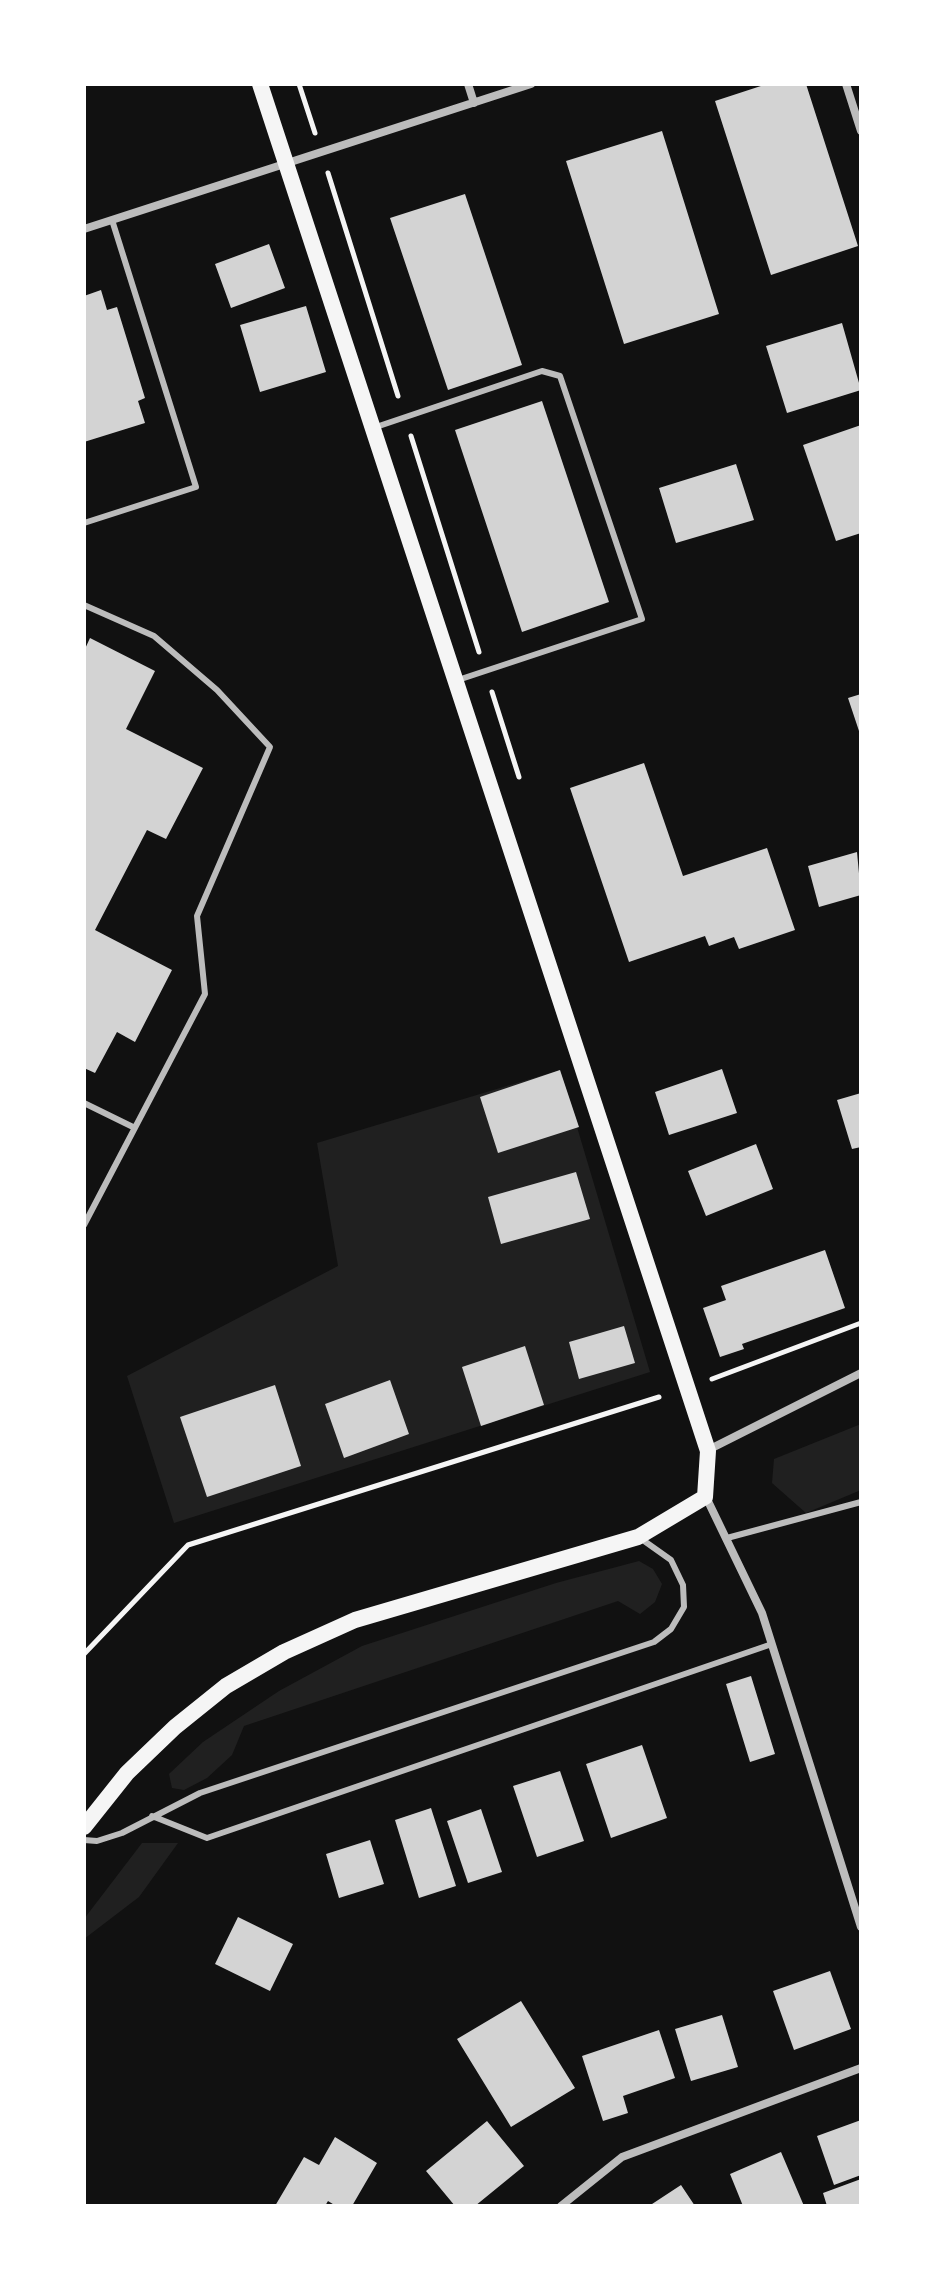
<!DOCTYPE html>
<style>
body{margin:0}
#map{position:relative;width:945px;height:2290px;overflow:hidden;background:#111;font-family:"Work Sans",sans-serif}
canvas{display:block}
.frame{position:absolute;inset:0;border:86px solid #fff;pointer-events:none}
</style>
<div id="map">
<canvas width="945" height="2290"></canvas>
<div class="frame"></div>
</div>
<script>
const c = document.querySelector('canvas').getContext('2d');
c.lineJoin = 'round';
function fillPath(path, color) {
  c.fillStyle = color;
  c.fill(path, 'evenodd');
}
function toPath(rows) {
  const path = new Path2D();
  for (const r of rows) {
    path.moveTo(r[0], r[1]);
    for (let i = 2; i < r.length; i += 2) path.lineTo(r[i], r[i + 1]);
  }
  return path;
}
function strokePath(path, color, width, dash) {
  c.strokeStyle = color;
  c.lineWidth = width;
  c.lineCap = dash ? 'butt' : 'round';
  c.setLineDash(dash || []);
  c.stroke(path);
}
fillPath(toPath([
 [560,1070,650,1372,174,1523,127,1376,338,1266,317,1143],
 [861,1424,861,1490,806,1513,772,1483,774,1459],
 [639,1561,653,1569,662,1584,655,1602,640,1614,618,1601,244,1726,232,1755,207,1778,184,1790,172,1788,169,1774,203,1742,279,1691,362,1646,556,1583],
 [142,1843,178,1843,139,1897,84,1939,84,1919]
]), '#202020');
fillPath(toPath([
 [767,84,806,84,858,246,771,275,715,101],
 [662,131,719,314,624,344,566,161],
 [465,194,522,365,448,390,390,218],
 [269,244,285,288,231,308,215,264],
 [101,290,107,310,117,307,145,398,138,401,145,423,84,442,84,296],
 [306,306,326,372,260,392,240,325],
 [842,323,861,390,787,413,766,346],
 [542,401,609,602,522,632,455,430],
 [861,425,861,533,836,541,803,445],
 [736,464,754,520,676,543,659,488],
 [90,638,155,671,126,729,203,768,166,839,147,830,95,930,172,970,135,1042,117,1032,95,1073,84,1068,84,651],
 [861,694,861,734,860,734,848,698],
 [644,763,683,876,767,848,795,930,739,949,734,937,709,946,705,936,629,962,570,788],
 [857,852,861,895,819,907,808,866],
 [722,1069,737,1113,669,1135,655,1092],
 [560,1070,579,1127,498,1153,480,1097],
 [861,1093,861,1147,852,1149,837,1100],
 [756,1144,773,1189,706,1216,688,1171],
 [576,1172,590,1219,501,1244,488,1197],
 [825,1250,845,1308,742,1344,744,1349,720,1357,703,1308,726,1300,721,1286],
 [624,1326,635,1363,579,1379,569,1342],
 [525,1346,544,1405,481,1426,462,1367],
 [390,1380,409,1434,344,1458,325,1404],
 [275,1385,301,1466,207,1497,180,1417],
 [751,1676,775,1754,750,1762,726,1684],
 [642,1745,667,1818,611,1838,586,1764],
 [560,1771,584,1841,537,1857,513,1786],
 [431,1808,456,1886,419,1898,395,1820],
 [481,1809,502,1872,468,1883,447,1821],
 [370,1840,384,1884,339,1898,326,1854],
 [238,1917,293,1944,270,1991,215,1964],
 [830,1971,851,2029,794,2050,773,1991],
 [521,2001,575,2088,511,2127,457,2039],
 [722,2015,738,2067,691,2081,675,2029],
 [659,2030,675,2078,623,2096,628,2113,603,2121,582,2056],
 [861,2120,861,2175,834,2185,817,2136],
 [487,2121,524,2166,475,2206,455,2206,426,2171],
 [335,2137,377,2163,352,2206,336,2206,328,2201,325,2206,275,2206,304,2157,319,2165],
 [781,2152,804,2206,743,2206,730,2174],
 [861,2179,861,2206,827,2206,823,2193],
 [681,2185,695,2206,649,2206]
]), '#d3d3d3');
strokePath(toPath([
 [299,84,315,133],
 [328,173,398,396],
 [411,436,479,652],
 [492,692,519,777],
 [712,1379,861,1323],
 [84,1654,188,1545,659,1397]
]), '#f5f5f5', 5);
strokePath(toPath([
 [376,427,542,371,560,376,642,619,458,680],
 [84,523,196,487,112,220],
 [84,605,154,636,217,690,270,747,197,916,205,994,84,1225],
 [84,1103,135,1128],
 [727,1538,861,1502],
 [152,1816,207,1838,772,1644],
 [84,1840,97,1841,122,1833,200,1793,654,1642,671,1629,684,1607,683,1585,671,1560,640,1538]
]), '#bcbcbc', 6);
strokePath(toPath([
 [468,84,474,103],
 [846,84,861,131],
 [84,229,531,84],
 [708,1450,861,1373],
 [706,1497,762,1613,861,1927],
 [561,2206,622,2157,861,2068]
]), '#bcbcbc', 8);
strokePath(toPath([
 [84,1827,127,1773,175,1727,226,1686,284,1652,355,1620,638,1537,705,1497,708,1451,260,84]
]), '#f5f5f5', 16);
</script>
